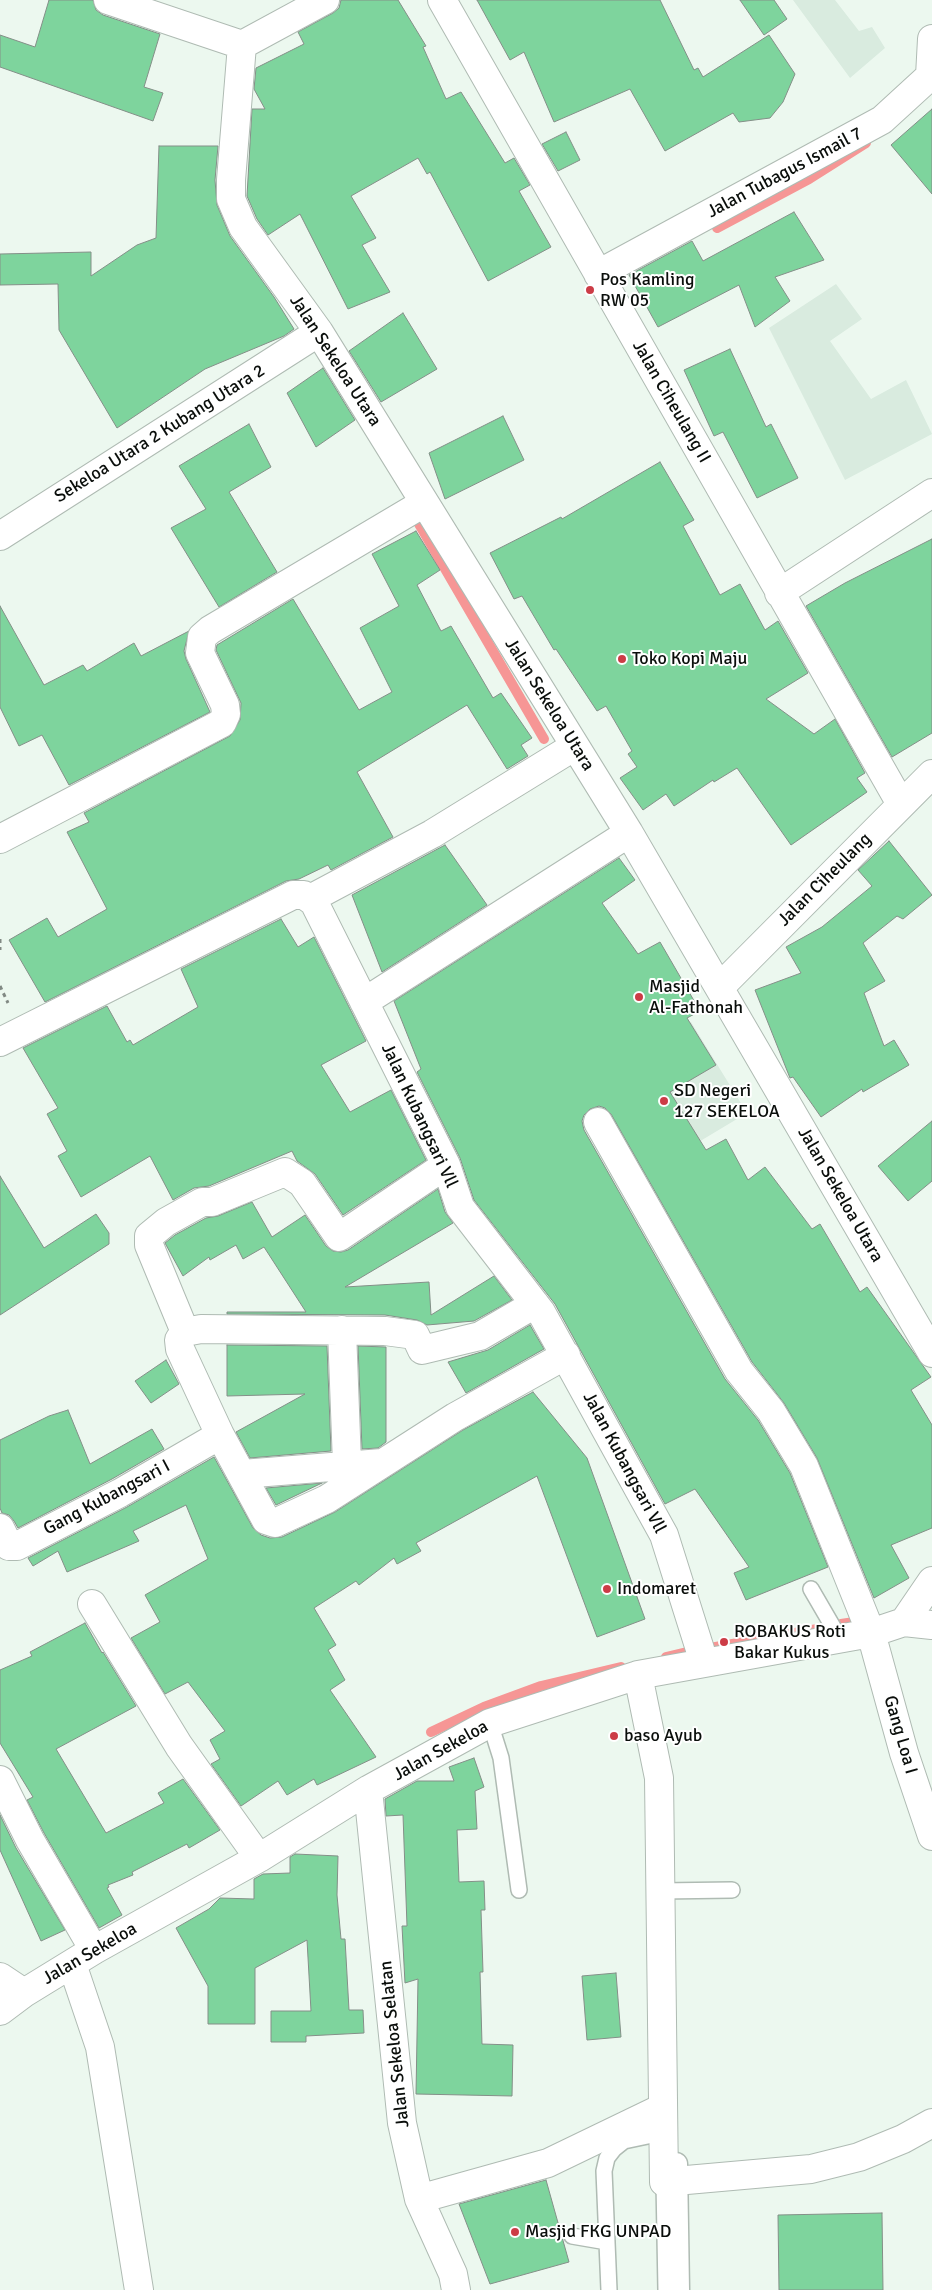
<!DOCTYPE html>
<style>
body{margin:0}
canvas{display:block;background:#ecf8ef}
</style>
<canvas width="932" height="2290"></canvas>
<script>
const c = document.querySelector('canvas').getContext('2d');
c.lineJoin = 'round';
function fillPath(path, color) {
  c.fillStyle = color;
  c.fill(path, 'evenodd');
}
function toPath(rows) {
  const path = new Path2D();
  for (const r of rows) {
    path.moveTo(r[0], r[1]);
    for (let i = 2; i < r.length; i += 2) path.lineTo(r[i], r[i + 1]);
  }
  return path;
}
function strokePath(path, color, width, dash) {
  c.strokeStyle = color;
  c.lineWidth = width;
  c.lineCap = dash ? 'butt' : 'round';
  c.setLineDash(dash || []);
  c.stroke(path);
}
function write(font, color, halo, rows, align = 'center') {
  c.font = font + ' Signika,sans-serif';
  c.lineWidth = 4;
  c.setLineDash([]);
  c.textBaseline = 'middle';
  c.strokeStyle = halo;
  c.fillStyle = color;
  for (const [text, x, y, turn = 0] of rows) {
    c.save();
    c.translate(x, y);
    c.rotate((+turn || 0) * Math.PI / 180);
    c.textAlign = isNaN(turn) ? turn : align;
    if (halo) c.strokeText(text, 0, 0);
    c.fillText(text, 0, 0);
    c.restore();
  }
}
fillPath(toPath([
 [793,0,835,0,859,31,872,27,885,48,850,78],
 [836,284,862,319,830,341,871,399,906,380,932,434,845,480,769,328],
 [691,1022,747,1113,637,1179,581,1089]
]), '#d9ebdf');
strokePath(toPath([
 [717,228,809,179,866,143],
 [419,524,544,739],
 [841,1624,861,1621],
 [710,1648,823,1628],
 [666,1657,687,1652],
 [431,1732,484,1707,541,1686,621,1667]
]), '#f69695', 10);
const building = toPath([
 [49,0,93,0,96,10,103,15,160,34,144,87,163,93,153,121,0,67,0,35,35,47,49,0],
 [341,0,398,0,426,46,423,47,446,99,461,92,505,163,514,158,530,185,519,191,551,247,488,281,430,172,427,174,418,158,351,196,376,238,362,245,390,292,348,309,300,214,268,235,257,219,247,196,252,109,265,109,254,89,256,68,304,44,298,32,333,13,339,8,341,0],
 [477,0,660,0,694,70,698,68,703,77,769,35,795,74,783,102,770,118,739,122,733,113,665,151,630,89,554,122,524,52,510,60,477,0],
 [740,0,774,0,787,19,764,35,740,0],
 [932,109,932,194,891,145,932,109],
 [566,132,580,160,558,171,542,144,566,132],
 [159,146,218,146,215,180,217,205,230,236,274,297,294,329,284,336,205,369,117,428,59,330,58,284,0,285,0,254,91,252,91,276,137,245,156,238,159,146],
 [794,212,824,260,775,277,790,301,755,327,739,285,658,327,629,275,692,241,703,261,794,212],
 [403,313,437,369,381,402,349,351,403,313],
 [730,349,766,427,771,424,798,478,757,498,723,432,714,436,684,370,730,349],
 [323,368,355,420,316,447,287,393,323,368],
 [503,416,524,460,445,499,429,453,503,416],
 [249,424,271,467,229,492,277,572,219,607,171,528,206,509,179,466,249,424],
 [660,462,694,520,683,526,720,595,740,584,765,630,778,621,808,673,766,699,814,734,835,719,865,773,857,778,867,792,791,845,737,768,714,782,713,780,674,806,666,794,643,810,620,778,637,767,628,754,632,751,606,706,597,711,556,649,554,650,522,596,514,599,490,553,561,517,562,519,660,462],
 [416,531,440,570,417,585,441,631,451,626,493,698,501,693,532,738,521,745,528,756,507,769,467,705,357,772,393,837,331,870,328,865,299,879,286,881,45,1002,9,940,47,918,58,937,107,909,67,832,89,822,84,813,230,736,240,720,241,703,216,650,217,645,293,599,359,710,392,692,360,628,399,606,372,554,416,531],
 [932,539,932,733,892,757,806,606,845,583,932,539],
 [0,606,44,685,83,665,87,671,134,643,141,656,189,631,184,651,186,659,210,712,69,785,42,735,19,746,0,707,0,606],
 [889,841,932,895,903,919,897,916,863,943,885,981,864,993,884,1046,894,1040,909,1065,863,1092,862,1089,821,1117,793,1077,790,1078,755,990,801,973,786,947,822,927,872,886,858,870,889,841],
 [445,845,487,905,382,972,352,895,445,845],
 [619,858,635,880,602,903,638,954,660,942,700,1011,687,1018,716,1065,670,1092,706,1150,726,1139,748,1180,765,1167,812,1229,820,1224,860,1292,867,1287,931,1377,911,1390,932,1425,932,1528,891,1545,909,1578,874,1598,817,1458,784,1403,752,1362,611,1114,605,1108,599,1106,590,1109,584,1115,582,1121,584,1130,725,1379,758,1420,790,1473,828,1567,746,1600,734,1573,749,1567,695,1489,665,1504,555,1304,474,1200,460,1158,417,1072,421,1069,394,1001,619,858],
 [281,919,298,947,314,937,366,1041,321,1065,350,1112,391,1090,426,1160,343,1215,315,1174,297,1161,292,1151,209,1186,194,1188,173,1200,150,1156,81,1197,58,1156,67,1151,47,1114,58,1108,23,1048,107,1006,127,1042,130,1040,133,1045,198,1007,181,969,281,919],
 [932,1121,932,1181,908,1201,878,1166,932,1121],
 [0,1176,44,1248,96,1214,109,1233,109,1244,0,1315,0,1176],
 [438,1189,445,1212,453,1223,345,1287,429,1282,431,1315,494,1276,512,1300,474,1321,427,1325,417,1320,385,1315,227,1314,227,1312,306,1312,264,1247,243,1259,236,1245,210,1260,209,1257,183,1276,165,1243,175,1235,206,1218,218,1216,252,1202,272,1237,305,1215,326,1246,333,1251,341,1252,348,1250,438,1189],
 [530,1325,544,1349,466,1393,448,1362,488,1350,530,1325],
 [227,1345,327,1346,331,1451,250,1458,236,1432,305,1394,227,1396,227,1345],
 [358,1346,386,1347,386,1442,378,1448,362,1449,358,1346],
 [166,1360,179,1384,151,1403,135,1381,166,1360],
 [533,1392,587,1458,645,1619,597,1637,537,1476,416,1543,421,1551,397,1564,394,1558,359,1585,356,1581,314,1608,336,1645,328,1650,345,1680,330,1690,376,1757,317,1785,314,1779,287,1795,278,1781,241,1806,211,1764,220,1759,210,1740,225,1731,188,1682,165,1694,131,1638,160,1622,145,1595,208,1559,186,1505,133,1531,139,1541,67,1572,58,1551,33,1566,28,1558,127,1507,214,1457,253,1528,261,1535,270,1538,282,1537,335,1512,463,1430,533,1392],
 [68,1410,90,1464,152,1429,164,1449,112,1479,18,1528,14,1521,9,1515,2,1513,0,1508,0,1440,49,1416,68,1410],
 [322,1483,276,1505,266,1488,322,1483],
 [85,1623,102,1653,103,1652,136,1706,56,1749,106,1833,164,1803,158,1793,183,1779,220,1830,189,1848,187,1844,132,1872,133,1875,108,1885,109,1887,107,1888,122,1915,99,1928,44,1833,27,1800,33,1797,0,1743,0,1670,32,1656,30,1652,85,1623],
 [474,1758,484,1787,475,1791,477,1829,457,1830,459,1882,484,1881,485,1910,481,1910,483,1972,480,1972,482,2044,513,2045,512,2096,416,2094,418,1979,405,1983,402,1926,407,1926,403,1815,386,1816,385,1799,417,1781,454,1781,449,1767,474,1758],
 [0,1815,16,1848,65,1930,41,1941,0,1850,0,1815],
 [295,1854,338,1856,337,1895,341,1939,345,1939,349,2010,363,2010,364,2033,306,2036,306,2042,271,2042,271,2011,311,2011,307,1940,255,1968,255,2024,208,2024,208,1986,176,1928,209,1909,220,1898,254,1899,254,1879,263,1874,290,1873,290,1857,295,1854],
 [616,1973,621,2037,587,2040,582,1976,616,1973],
 [546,2180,569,2262,490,2284,459,2204,546,2180],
 [882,2213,883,2290,779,2290,778,2215,882,2213]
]);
fillPath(building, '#7ed49d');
strokePath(building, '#848f88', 1);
const service = toPath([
 [811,1589,840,1639],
 [490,1723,501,1758,519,1890],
 [661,1891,732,1890],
 [664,2182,666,2290],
 [572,2236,607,2242],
 [609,2290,604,2171,607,2158,614,2149,624,2141,662,2133]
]);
const pedestrian = toPath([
 [676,2164,678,2290]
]);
const minor = toPath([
 [108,0,242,45,325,0],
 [442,0,901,804],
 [242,45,231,180,231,199,243,227,319,332,629,833,932,1353],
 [598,274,882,120,930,76,932,39],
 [0,536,319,332],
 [779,593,932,493],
 [0,839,222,723,226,714,225,705,200,653,202,637,210,630,424,503],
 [310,899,432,834,575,746],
 [720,987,932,774],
 [364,1002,629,833],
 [0,1042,293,895,304,895,314,902,446,1165,460,1207,541,1312,664,1535,704,1662],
 [598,1122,739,1371,771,1411,804,1466,871,1633,904,1753,932,1836],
 [535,1304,480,1336,422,1350,415,1335,385,1331,201,1329,185,1332,179,1340,180,1349,220,1435,266,1520,275,1523,327,1499,455,1417,566,1355],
 [342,1330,347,1464],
 [185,1332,149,1245,149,1236,166,1222,202,1202,212,1202,285,1172,302,1183,339,1237,446,1165],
 [242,1474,382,1463],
 [0,1528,9,1546,17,1546,120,1493,220,1435],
 [92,1604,179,1746,259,1858],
 [904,1622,932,1581],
 [638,1675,659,1778,664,2182,811,2169,859,2157,903,2139,932,2123],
 [0,1780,30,1840,94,1950],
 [368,1790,402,2123,419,2199,453,2274,456,2290],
 [72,1964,100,2047,139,2290],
 [0,1977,24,1993],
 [0,2011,24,1993,94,1950,259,1858,368,1790,490,1723,638,1675,871,1633,904,1622,932,1625],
 [419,2199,548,2163,662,2108]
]);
strokePath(service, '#afbbb3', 18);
strokePath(pedestrian, '#afbbb3', 25);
strokePath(minor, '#afbbb3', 30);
strokePath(toPath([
 [0,939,0,950],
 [0,986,8,1003]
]), '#818983', 3, [4, 4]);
strokePath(service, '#fff', 15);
strokePath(pedestrian, '#fff', 22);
strokePath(minor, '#fff', 28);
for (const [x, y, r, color] of [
 [590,290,5,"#cc3c46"],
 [622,659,5,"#cc3c46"],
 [639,997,5,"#cc3c46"],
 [664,1101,5,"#cc3c46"],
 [607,1589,5,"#cc3c46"],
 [724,1642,5,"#cc3c46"],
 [614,1736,5,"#cc3c46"],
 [515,2232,5,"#cc3c46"]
]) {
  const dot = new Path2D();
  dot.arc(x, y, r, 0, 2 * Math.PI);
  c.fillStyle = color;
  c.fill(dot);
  strokePath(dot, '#fff', 2);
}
write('18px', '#0a0e0b', '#fff', [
 ["Jalan Tubagus Ismail 7",785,173,-28],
 ["Jalan Sekeloa Utara",335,361,57],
 ["Jalan Ciheulang II",671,402,60],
 ["Sekeloa Utara 2 Kubang Utara 2",160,434,-32],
 ["Jalan Sekeloa Utara",549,705,58],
 ["Jalan Ciheulang",825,880,-45],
 ["Jalan Kubangsari Vll",419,1116,65],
 ["Jalan Sekeloa Utara",840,1195,60],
 ["Jalan Kubangsari Vll",624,1463,62],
 ["Gang Kubangsari I",107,1498,-28],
 ["Gang Loa I",900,1735,74],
 ["Jalan Sekeloa",441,1751,-29],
 ["Jalan Sekeloa",90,1954,-30],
 ["Jalan Sekeloa Selatan",395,2044,-96]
]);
write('18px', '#0a0e0b', '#fff', [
 ["Pos Kamling",600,280],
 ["RW 05",600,301],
 ["Toko Kopi Maju",632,659],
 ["Masjid",649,987],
 ["Al-Fathonah",649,1008],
 ["SD Negeri",674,1091],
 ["127 SEKELOA",674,1112],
 ["Indomaret",617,1589],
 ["ROBAKUS Roti",734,1632],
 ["Bakar Kukus",734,1653],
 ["baso Ayub",624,1736],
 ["Masjid FKG UNPAD",525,2232]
], 'left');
</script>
